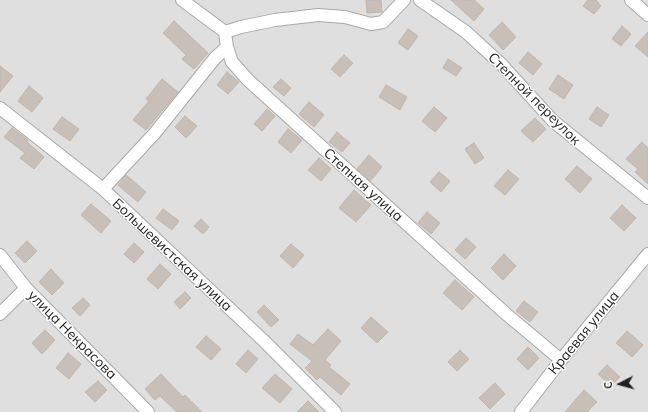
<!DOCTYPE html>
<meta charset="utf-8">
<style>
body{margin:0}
#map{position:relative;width:648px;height:412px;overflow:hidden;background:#f2efe9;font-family:Mulish,sans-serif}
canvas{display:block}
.north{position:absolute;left:600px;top:364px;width:40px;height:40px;-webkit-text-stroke:3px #fff;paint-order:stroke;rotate:264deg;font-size:11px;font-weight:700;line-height:16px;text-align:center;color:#222}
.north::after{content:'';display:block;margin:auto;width:14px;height:18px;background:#222;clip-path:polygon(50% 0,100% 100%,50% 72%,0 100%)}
</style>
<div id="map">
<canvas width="648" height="412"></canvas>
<div class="north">С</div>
</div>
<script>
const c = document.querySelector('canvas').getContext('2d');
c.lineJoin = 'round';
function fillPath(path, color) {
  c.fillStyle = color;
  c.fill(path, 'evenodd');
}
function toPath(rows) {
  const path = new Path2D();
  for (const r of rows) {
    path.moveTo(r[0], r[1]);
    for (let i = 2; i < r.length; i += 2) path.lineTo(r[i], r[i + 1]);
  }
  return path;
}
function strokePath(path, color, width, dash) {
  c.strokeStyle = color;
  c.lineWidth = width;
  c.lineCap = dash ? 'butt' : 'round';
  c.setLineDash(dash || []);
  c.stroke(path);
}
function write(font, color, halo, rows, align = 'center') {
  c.font = font + ' Mulish,sans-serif';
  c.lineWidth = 3;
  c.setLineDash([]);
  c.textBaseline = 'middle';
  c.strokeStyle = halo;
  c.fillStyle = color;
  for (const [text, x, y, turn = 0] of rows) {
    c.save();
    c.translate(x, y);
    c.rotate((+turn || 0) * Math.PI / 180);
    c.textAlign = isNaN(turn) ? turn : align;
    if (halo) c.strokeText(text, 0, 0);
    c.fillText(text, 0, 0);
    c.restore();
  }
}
fillPath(toPath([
 [0,0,648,0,648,412,0,412]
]), '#e0dfdf');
const building = toPath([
 [366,0,381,0,382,12,367,13,366,0],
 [451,0,474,0,484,9,474,21,451,0],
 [588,0,596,0,601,6,594,14,583,6,588,0],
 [174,21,208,53,194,69,182,59,186,55,163,33,174,21],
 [502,22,516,37,503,50,489,35,502,22],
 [622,26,631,34,621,46,612,39,622,26],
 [408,29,418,36,408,50,398,43,408,29],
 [648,32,648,57,635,46,648,32],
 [528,52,542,64,533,75,519,63,528,52],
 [344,55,353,63,340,77,331,69,344,55],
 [448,59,462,68,456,76,443,68,448,59],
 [0,66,13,76,0,92,0,66],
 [227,72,239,82,228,94,217,85,227,72],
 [558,75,573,85,564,99,549,89,558,75],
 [162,79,178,92,146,130,133,120,149,101,146,99,162,79],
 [281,79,291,88,284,96,273,87,281,79],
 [386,85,407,97,400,110,379,97,386,85],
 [29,86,43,98,32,112,18,101,29,86],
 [309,102,324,115,314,127,299,114,309,102],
 [434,107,447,118,435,132,422,121,434,107],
 [597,107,609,115,601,127,589,119,597,107],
 [267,109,275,116,262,131,254,124,267,109],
 [185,116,197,126,186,138,175,127,185,116],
 [62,117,79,129,70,141,53,129,62,117],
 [535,118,546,129,533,142,521,131,535,118],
 [12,128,28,140,27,142,44,157,34,169,20,158,25,153,4,137,12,128],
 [288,129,302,140,291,153,278,142,288,129],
 [337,132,350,143,342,152,329,142,337,132],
 [642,142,648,148,648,184,635,172,638,169,626,159,642,142],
 [474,143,484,158,475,164,465,149,474,143],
 [369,155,382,167,370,181,357,169,369,155],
 [319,158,331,169,321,181,308,170,319,158],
 [577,166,592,179,580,193,565,179,577,166],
 [508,170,519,179,505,195,494,186,508,170],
 [439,172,450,181,441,192,430,182,439,172],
 [126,175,146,192,138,202,118,185,126,175],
 [354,190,371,205,356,222,339,208,354,190],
 [91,204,111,221,101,233,81,215,91,204],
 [622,205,636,218,624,231,610,218,622,205],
 [163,209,179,221,172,230,156,218,163,209],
 [427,212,440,223,431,234,418,223,427,212],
 [201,219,209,227,203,234,194,226,201,219],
 [466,238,476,247,465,259,455,250,466,238],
 [27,241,37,251,25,263,15,253,27,241],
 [134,243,144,252,134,263,124,254,134,243],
 [291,244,304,255,293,268,280,256,291,244],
 [504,254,516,266,503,280,491,268,504,254],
 [160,264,171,274,158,289,147,279,160,264],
 [51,269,64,283,52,295,39,282,51,269],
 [455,280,474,297,462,310,443,293,455,280],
 [185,292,191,298,180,309,174,302,185,292],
 [83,298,90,305,80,316,72,308,83,298],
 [524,301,538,312,530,322,516,311,524,301],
 [264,305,279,320,271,327,257,312,264,305],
 [371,317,388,332,377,343,361,328,371,317],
 [328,329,341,341,325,360,331,365,329,367,350,384,341,395,320,377,317,380,305,368,312,361,290,344,298,334,313,345,328,329],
 [45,330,55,340,42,354,32,343,45,330],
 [627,331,643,345,632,357,616,343,627,331],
 [206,336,221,349,211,360,196,347,206,336],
 [528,347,539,358,528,370,517,359,528,347],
 [248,350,258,359,246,373,236,364,248,350],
 [460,350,469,359,457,371,448,362,460,350],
 [68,353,81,364,69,379,56,368,68,353],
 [607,365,620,377,611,386,598,374,607,365],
 [161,374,183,397,185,395,202,412,177,412,160,396,155,400,145,389,161,374],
 [275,374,292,389,280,403,262,388,275,374],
 [98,381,107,390,95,402,85,392,98,381],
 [495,383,505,394,490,409,479,398,495,383],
 [584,390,597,402,587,412,565,412,584,390],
 [308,401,319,412,297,412,308,401]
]);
fillPath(building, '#c7bfb8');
strokePath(building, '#c4b6ab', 1);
const minor = toPath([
 [182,0,225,32,227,47,232,62,248,80,505,313,561,360],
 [420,0,466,32,502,65,553,121,648,198],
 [631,0,648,15],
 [225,32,241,27,275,20,318,15,345,17,371,24,383,22,404,0],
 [0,108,103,189,264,341,335,412],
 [103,189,154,134,215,58,227,47],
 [0,255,26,288,148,412],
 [0,314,26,288],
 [521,412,561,360,648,254]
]);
strokePath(minor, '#a9a9a9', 14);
strokePath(minor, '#fff', 12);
write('14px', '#222', '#fff', [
 ["Степной переулок",534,99,45],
 ["Степная улица",363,185,42],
 ["Большевистская улица",172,255,43],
 ["Краевая улица",584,333,-51],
 ["улица Некрасова",72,335,45]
]);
</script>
